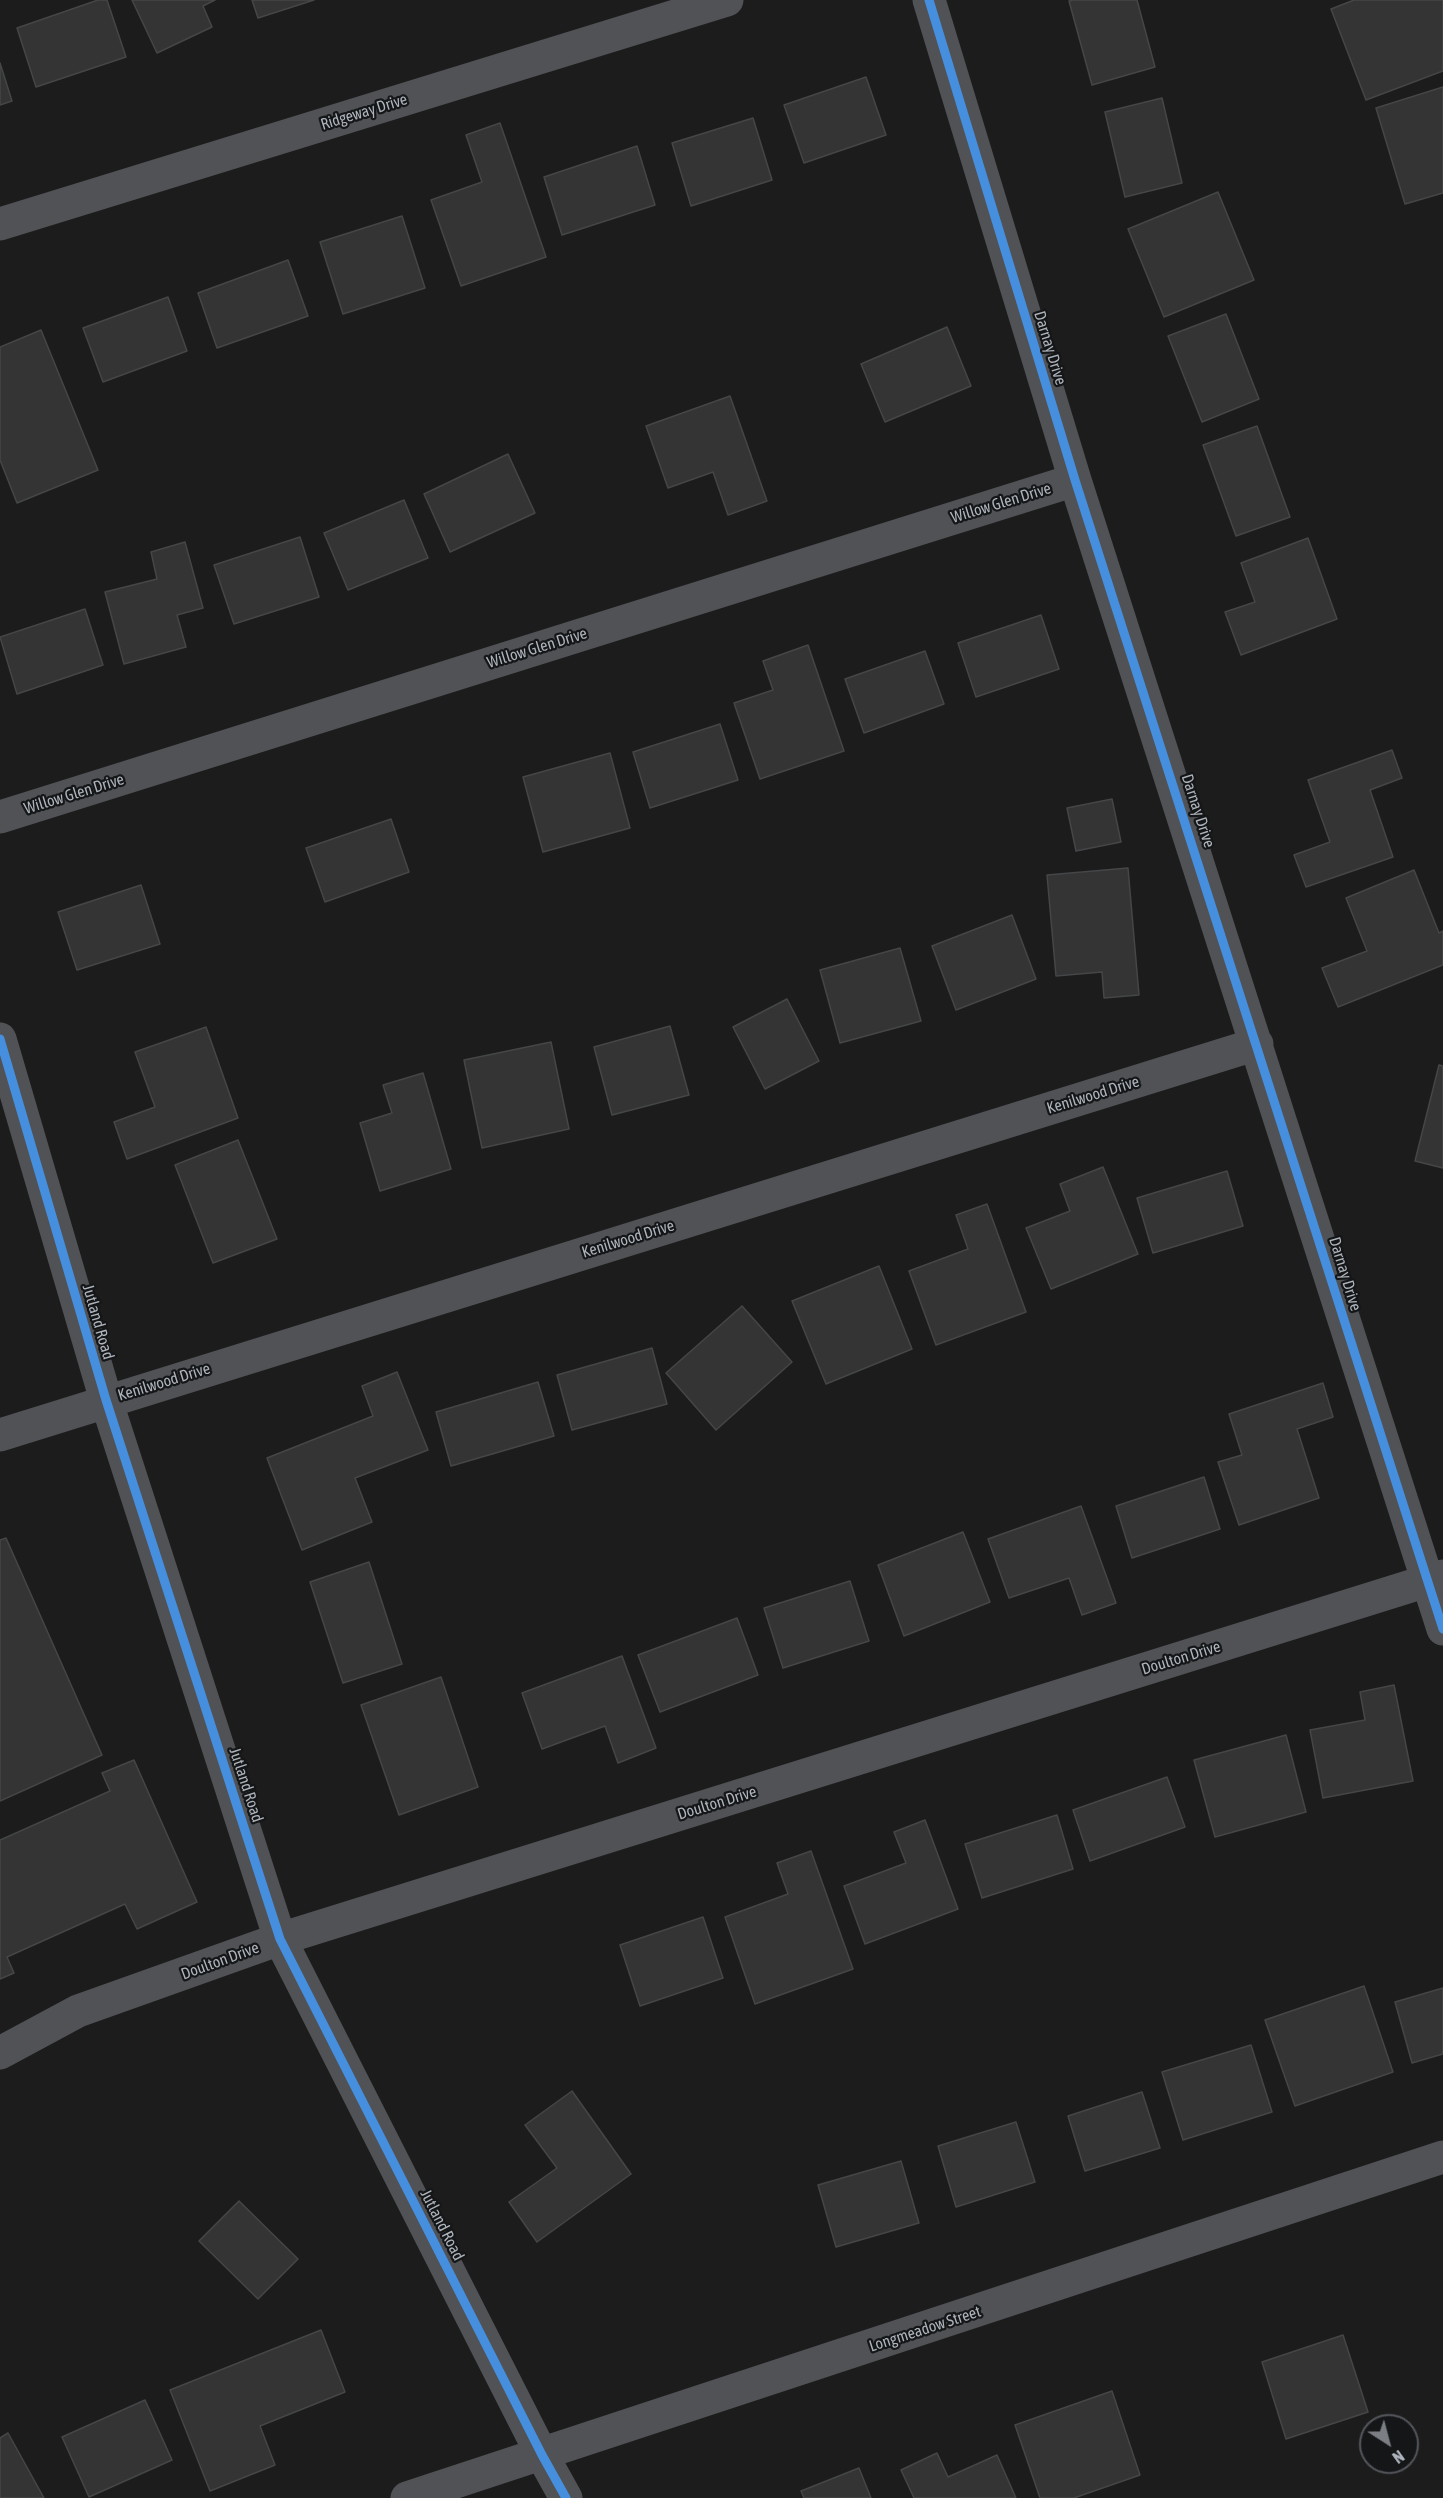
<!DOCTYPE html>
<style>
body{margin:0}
#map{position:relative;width:1443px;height:2498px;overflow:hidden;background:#1c1c1c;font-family:"Asap Condensed",sans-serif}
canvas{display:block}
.north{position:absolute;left:1359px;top:2414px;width:60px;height:60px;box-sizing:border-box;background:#151618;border:2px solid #52555a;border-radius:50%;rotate:144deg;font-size:16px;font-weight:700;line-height:24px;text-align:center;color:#aeb4bc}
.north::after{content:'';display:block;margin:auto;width:21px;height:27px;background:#7b7f84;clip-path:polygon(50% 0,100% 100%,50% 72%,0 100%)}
</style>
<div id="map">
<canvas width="1443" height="2498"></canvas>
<div class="north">N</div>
</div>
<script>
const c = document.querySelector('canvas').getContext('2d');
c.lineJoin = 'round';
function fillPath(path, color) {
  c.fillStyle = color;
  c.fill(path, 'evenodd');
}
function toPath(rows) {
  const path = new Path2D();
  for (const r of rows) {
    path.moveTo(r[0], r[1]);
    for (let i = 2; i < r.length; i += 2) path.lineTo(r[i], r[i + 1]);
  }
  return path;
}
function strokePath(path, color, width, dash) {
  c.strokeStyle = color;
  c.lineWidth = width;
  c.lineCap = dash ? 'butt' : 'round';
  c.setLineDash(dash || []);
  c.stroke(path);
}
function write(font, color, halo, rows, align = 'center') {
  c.font = font + ' "Asap Condensed",sans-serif';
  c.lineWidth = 4.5;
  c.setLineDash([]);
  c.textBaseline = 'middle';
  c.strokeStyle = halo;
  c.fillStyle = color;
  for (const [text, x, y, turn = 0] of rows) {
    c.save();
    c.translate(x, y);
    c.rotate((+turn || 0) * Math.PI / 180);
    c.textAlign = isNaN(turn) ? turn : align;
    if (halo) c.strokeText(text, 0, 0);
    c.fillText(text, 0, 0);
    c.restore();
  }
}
const building = toPath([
 [98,0,107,0,126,57,36,87,17,28,98,0],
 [132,0,215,0,203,6,212,27,157,53,132,0],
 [252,0,314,0,258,18,252,0],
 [1073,0,1137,0,1155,67,1092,85,1069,1,1073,0],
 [1354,0,1443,0,1443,71,1366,100,1331,9,1354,0],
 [0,63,12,101,0,105,0,63],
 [866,77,886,135,804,163,784,105,866,77],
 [1443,87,1443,193,1405,204,1376,108,1443,87],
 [1162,98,1182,183,1125,197,1105,112,1162,98],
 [753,118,772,180,691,206,672,143,753,118],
 [500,123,546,257,461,286,431,200,482,182,466,135,500,123],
 [637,146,655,205,562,235,544,177,637,146],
 [1218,192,1254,280,1164,317,1128,229,1218,192],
 [402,216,425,288,343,314,320,242,402,216],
 [288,260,308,316,217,348,198,293,288,260],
 [168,297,187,351,103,382,83,328,168,297],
 [1226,314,1259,399,1202,422,1168,336,1226,314],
 [947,327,971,386,885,422,861,364,947,327],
 [41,330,98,470,17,503,0,460,0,347,41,330],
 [730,396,767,501,728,515,713,472,668,488,646,426,730,396],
 [1257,426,1290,517,1236,536,1203,445,1257,426],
 [508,454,535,513,450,552,424,494,508,454],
 [404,500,428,558,348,590,324,533,404,500],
 [300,537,319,597,234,624,214,565,300,537],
 [1308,538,1337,619,1241,655,1225,612,1255,602,1241,563,1308,538],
 [185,542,203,608,177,615,186,647,124,664,105,592,157,579,151,552,185,542],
 [85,609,103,665,17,694,0,637,85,609],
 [1041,615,1059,669,976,697,958,643,1041,615],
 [808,645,844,751,760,779,734,703,773,690,763,661,808,645],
 [925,651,944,704,864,733,845,679,925,651],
 [720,724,738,780,650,808,633,752,720,724],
 [1392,750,1402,778,1370,790,1393,857,1306,887,1294,855,1330,842,1308,780,1392,750],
 [610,753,630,828,543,852,523,777,610,753],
 [1112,799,1121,842,1076,851,1067,808,1112,799],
 [391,819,409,872,325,902,306,848,391,819],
 [1128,868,1139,995,1104,998,1102,972,1056,976,1047,875,1128,868],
 [1414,870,1439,933,1443,931,1443,965,1338,1007,1322,968,1367,951,1346,898,1414,870],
 [141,885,160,944,77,970,58,912,141,885],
 [1012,915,1036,979,956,1010,932,946,1012,915],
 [900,948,921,1021,840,1043,820,970,900,948],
 [787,999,819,1061,765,1089,733,1027,787,999],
 [670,1026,689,1095,612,1115,594,1047,670,1026],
 [206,1027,238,1118,127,1159,114,1122,155,1107,135,1052,206,1027],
 [551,1042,569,1129,482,1148,464,1060,551,1042],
 [1439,1065,1443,1066,1443,1168,1415,1161,1439,1065],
 [423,1073,451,1169,380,1191,360,1123,392,1113,383,1085,423,1073],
 [238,1140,277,1239,213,1263,175,1165,238,1140],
 [1103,1167,1138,1254,1051,1289,1026,1228,1070,1211,1060,1184,1103,1167],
 [1227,1171,1243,1226,1153,1253,1137,1198,1227,1171],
 [987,1204,1026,1312,936,1345,909,1271,968,1249,956,1215,987,1204],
 [879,1266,912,1349,826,1384,792,1301,879,1266],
 [742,1306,792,1362,716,1430,666,1373,742,1306],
 [652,1348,667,1404,572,1430,557,1375,652,1348],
 [397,1372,428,1450,355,1478,372,1522,302,1550,267,1458,373,1416,362,1386,397,1372],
 [538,1382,554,1436,451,1466,436,1412,538,1382],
 [1323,1383,1333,1417,1297,1429,1319,1498,1239,1525,1218,1462,1242,1455,1229,1414,1323,1383],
 [1204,1477,1220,1529,1132,1558,1116,1506,1204,1477],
 [1081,1506,1116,1603,1082,1615,1069,1578,1009,1598,988,1539,1081,1506],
 [963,1532,990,1602,904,1636,878,1565,963,1532],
 [6,1538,102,1755,0,1801,0,1540,6,1538],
 [369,1562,402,1664,343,1683,310,1582,369,1562],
 [850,1581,869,1641,783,1668,764,1608,850,1581],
 [737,1618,758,1675,660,1712,638,1655,737,1618],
 [622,1656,656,1748,618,1763,605,1726,542,1749,522,1693,622,1656],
 [441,1677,478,1787,399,1815,361,1705,441,1677],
 [1394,1685,1413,1781,1323,1798,1310,1730,1365,1720,1360,1692,1394,1685],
 [1286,1735,1306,1812,1215,1837,1194,1760,1286,1735],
 [134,1760,197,1902,137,1929,125,1904,7,1957,14,1973,0,1979,0,1840,110,1791,102,1773,134,1760],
 [1167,1777,1185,1827,1090,1861,1073,1810,1167,1777],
 [1057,1815,1073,1869,982,1898,965,1844,1057,1815],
 [925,1820,958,1909,865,1944,844,1886,906,1863,894,1832,925,1820],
 [811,1851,853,1969,755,2004,725,1917,788,1894,777,1863,811,1851],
 [703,1917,723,1978,640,2006,620,1945,703,1917],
 [1364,1986,1393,2072,1295,2106,1265,2020,1364,1986],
 [1443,1988,1443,2054,1412,2063,1395,2002,1443,1988],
 [1251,2045,1272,2112,1183,2140,1162,2072,1251,2045],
 [572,2091,631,2174,537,2242,509,2202,557,2168,525,2125,572,2091],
 [1142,2092,1160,2148,1085,2171,1068,2116,1142,2092],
 [1016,2122,1035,2182,956,2207,938,2146,1016,2122],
 [901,2161,919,2223,836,2247,818,2185,901,2161],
 [239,2201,298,2259,258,2299,199,2241,239,2201],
 [321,2330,345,2392,260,2426,275,2465,210,2491,170,2390,321,2330],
 [1343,2335,1368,2412,1286,2439,1262,2362,1343,2335],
 [1112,2391,1140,2475,1074,2498,1040,2498,1015,2425,1112,2391],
 [145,2400,172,2460,89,2497,62,2437,145,2400],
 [8,2433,44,2498,0,2498,0,2438,8,2433],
 [937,2453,948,2477,997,2455,1016,2498,914,2498,901,2470,937,2453],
 [859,2468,871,2498,804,2498,801,2491,859,2468]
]);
fillPath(building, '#343434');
strokePath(building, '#444648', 1.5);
strokePath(toPath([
 [929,0,1075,480,1443,1629],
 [0,224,727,0],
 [0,817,1075,480],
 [0,1039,106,1400,280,1939,542,2455,566,2498],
 [0,1435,1257,1044],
 [0,2053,78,2011,280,1939,1443,1576],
 [407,2498,1443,2157]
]), '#505255', 33);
strokePath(toPath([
 [929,0,1075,480,1443,1629],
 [0,1039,106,1400,280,1939,542,2455,566,2498]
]), '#468fdf', 9);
write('16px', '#aeb4bc', '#151618', [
 ["Ridgeway Drive",364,112,-17],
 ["Darnay Drive",1050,348,73],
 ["Willow Glen Drive",1001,503,-17],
 ["Willow Glen Drive",537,648,-17],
 ["Willow Glen Drive",74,794,-17],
 ["Darnay Drive",1198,811,72],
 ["Kenilwood Drive",1093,1095,-17],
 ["Kenilwood Drive",628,1239,-17],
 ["Darnay Drive",1345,1274,73],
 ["Jutland Road",98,1322,74],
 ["Kenilwood Drive",164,1382,-17],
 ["Doulton Drive",1181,1658,-17],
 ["Jutland Road",246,1785,72],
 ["Doulton Drive",717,1803,-17],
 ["Doulton Drive",220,1961,-20],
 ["Jutland Road",442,2225,63],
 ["Longmeadow Street",925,2329,-18]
]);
</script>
